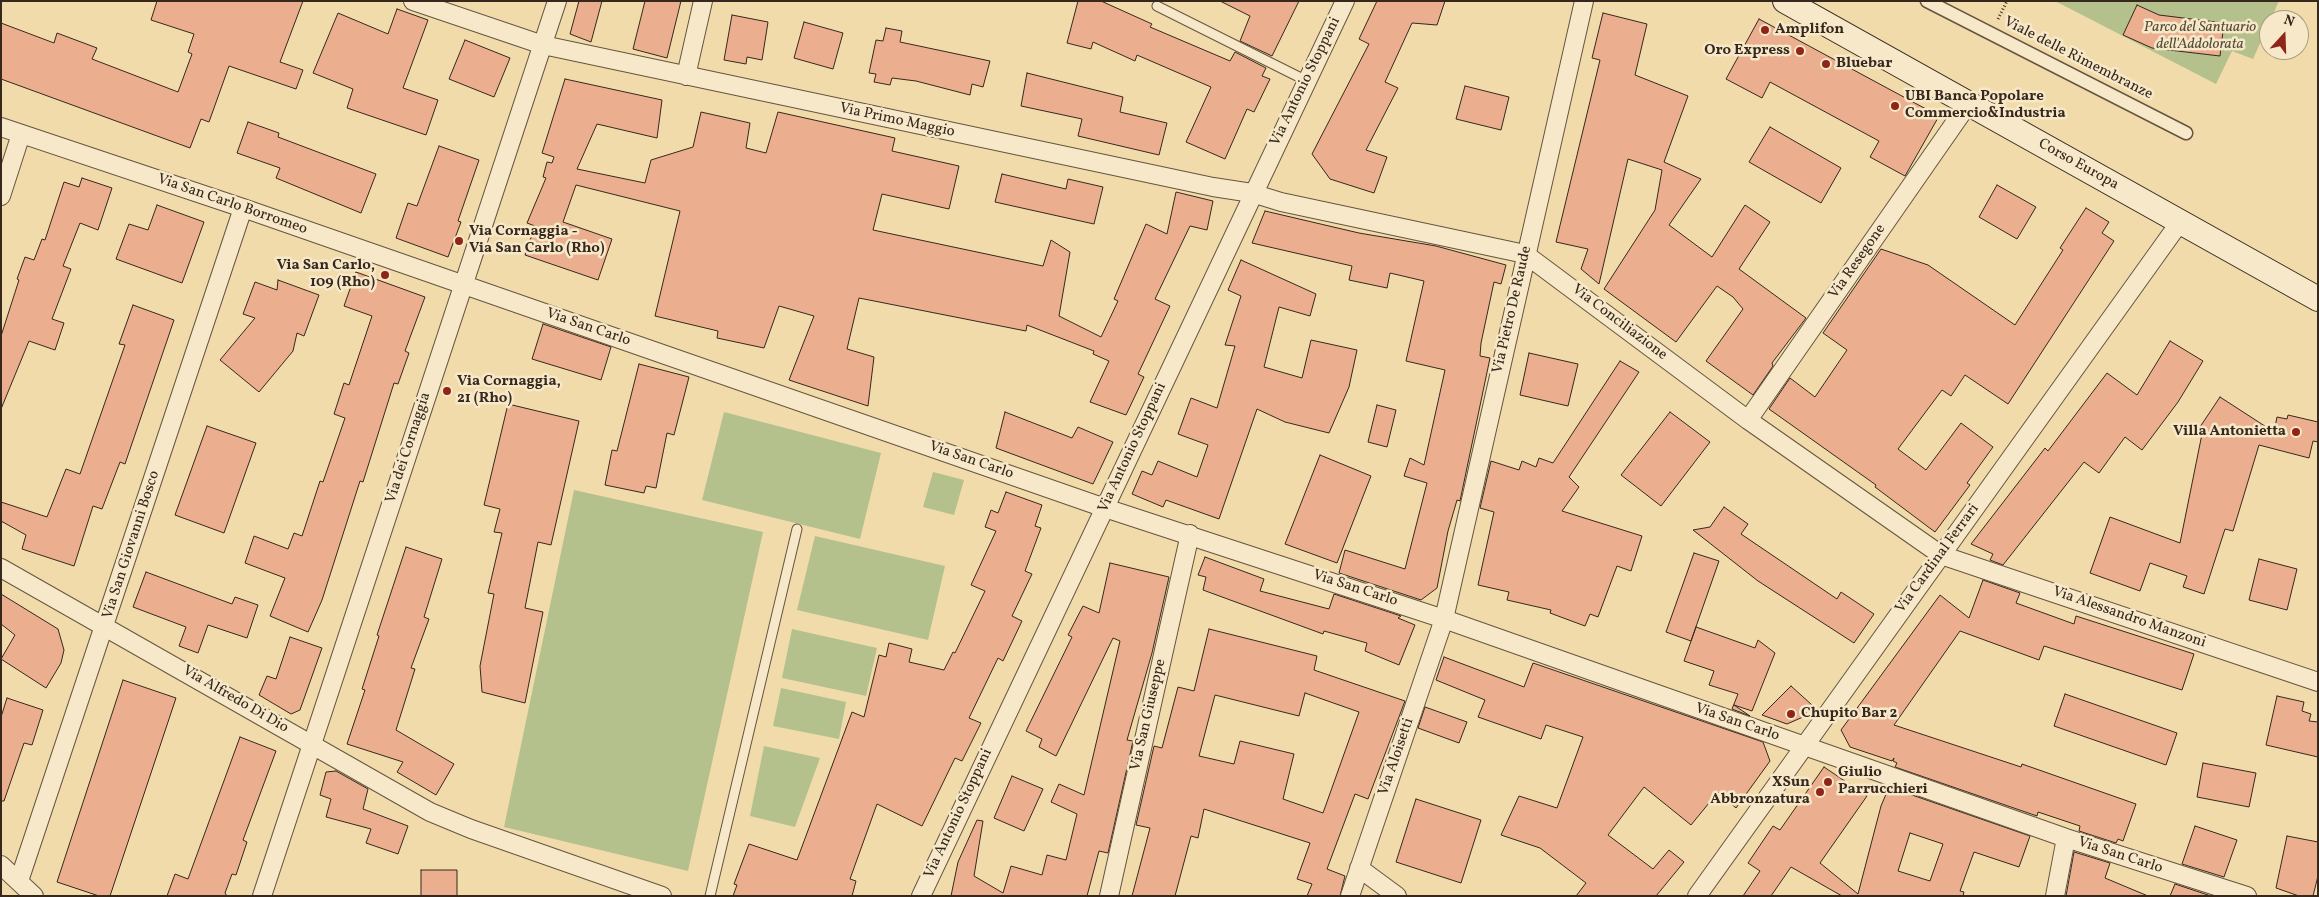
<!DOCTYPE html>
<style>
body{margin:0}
#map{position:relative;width:2319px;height:897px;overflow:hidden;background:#f1dbab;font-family:Vollkorn,serif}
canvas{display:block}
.frame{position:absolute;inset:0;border:2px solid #36281d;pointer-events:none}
.north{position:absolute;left:2259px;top:10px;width:50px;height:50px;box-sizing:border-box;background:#f6e8c8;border:1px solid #a99b84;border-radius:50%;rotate:20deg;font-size:14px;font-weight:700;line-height:20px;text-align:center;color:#36281d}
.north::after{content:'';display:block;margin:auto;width:18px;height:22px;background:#8f2418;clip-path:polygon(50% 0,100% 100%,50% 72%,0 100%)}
</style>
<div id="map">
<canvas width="2319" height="897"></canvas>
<div class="frame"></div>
<div class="north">N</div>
</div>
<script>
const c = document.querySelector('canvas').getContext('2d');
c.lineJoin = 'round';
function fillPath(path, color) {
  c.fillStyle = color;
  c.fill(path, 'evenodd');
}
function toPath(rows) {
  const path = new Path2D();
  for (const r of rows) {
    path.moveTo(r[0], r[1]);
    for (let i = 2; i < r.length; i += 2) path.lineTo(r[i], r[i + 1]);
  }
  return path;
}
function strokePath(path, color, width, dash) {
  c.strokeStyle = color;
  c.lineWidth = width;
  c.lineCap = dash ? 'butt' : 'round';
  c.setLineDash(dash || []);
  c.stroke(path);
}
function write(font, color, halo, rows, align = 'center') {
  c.font = font + ' Vollkorn,serif';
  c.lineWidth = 5;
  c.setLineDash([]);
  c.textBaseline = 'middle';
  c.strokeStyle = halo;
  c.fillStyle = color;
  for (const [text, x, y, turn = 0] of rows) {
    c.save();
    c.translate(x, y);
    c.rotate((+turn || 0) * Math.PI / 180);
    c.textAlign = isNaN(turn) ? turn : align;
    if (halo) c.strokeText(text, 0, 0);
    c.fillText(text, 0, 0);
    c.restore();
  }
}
fillPath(toPath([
 [2055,1,2279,1,2253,59,2232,51,2216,84],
 [724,412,881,453,860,539,702,500],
 [933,472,964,480,954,515,923,507],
 [574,490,763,532,688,871,504,827],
 [815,536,945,566,928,640,797,610],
 [792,629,877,648,866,696,782,678],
 [781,688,846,702,839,739,773,726],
 [764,746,820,758,795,827,750,816]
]), '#b5c18d');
const building = toPath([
 [157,1,303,1,280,62,303,70,296,89,229,66,209,122,201,119,190,148,1,79,1,23,54,43,57,33,97,48,92,59,178,92,192,54,188,52,194,34,151,20,157,1],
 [579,1,602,1,591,42,570,34,579,1],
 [645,1,681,1,667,58,633,49,645,1],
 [1078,1,1101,1,1152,24,1150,27,1230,61,1235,52,1266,68,1262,76,1270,79,1254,112,1247,109,1225,159,1186,142,1211,87,1137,55,1135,61,1093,42,1091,49,1067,43,1078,1],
 [1220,1,1299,1,1272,56,1240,41,1250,16,1220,1],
 [1377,1,1445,1,1437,25,1412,23,1385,82,1398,88,1366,150,1387,157,1374,193,1330,179,1312,154,1369,44,1359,39,1377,1],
 [2137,5,2159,15,2224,23,2220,56,2152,48,2123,35,2137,5],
 [397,9,428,20,403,88,438,100,426,135,347,108,353,89,313,73,338,13,388,34,397,9],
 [1603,13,1647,24,1635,75,1688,96,1664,162,1701,179,1669,225,1712,257,1745,205,1770,222,1739,269,1806,318,1772,363,1773,366,1753,395,1706,361,1743,309,1733,297,1717,286,1676,342,1604,289,1655,210,1662,170,1628,159,1599,284,1581,269,1588,249,1556,242,1600,60,1592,58,1603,13],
 [732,15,768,22,762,60,747,57,746,64,724,60,732,15],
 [1759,19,1939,116,1905,176,1870,157,1879,141,1770,82,1762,98,1726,79,1759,19],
 [804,22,843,33,833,69,794,58,804,22],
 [886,28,902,31,900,42,990,61,983,87,972,84,970,95,916,81,892,78,890,85,874,82,876,74,869,73,876,40,883,41,886,28],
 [465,40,510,58,494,97,449,79,465,40],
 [1027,73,1123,97,1120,112,1167,123,1159,155,1078,136,1082,119,1021,106,1027,73],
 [565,79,662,100,657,138,597,124,577,169,645,183,651,160,693,147,701,112,750,123,746,148,766,153,778,112,895,138,892,151,959,166,949,209,882,194,873,230,1043,266,1051,240,1070,252,1059,316,1101,337,1118,301,1114,299,1146,224,1167,234,1176,192,1213,201,1207,230,1190,226,1155,299,1170,306,1138,374,1144,377,1126,415,1090,402,1109,361,1093,354,1094,351,1027,325,1026,331,859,298,847,349,874,357,868,406,789,380,814,316,779,306,764,348,717,338,718,331,655,316,680,211,576,185,563,222,612,239,598,280,525,255,535,226,527,223,546,178,543,177,547,162,552,163,554,157,542,153,565,79],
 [1465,86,1509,97,1501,130,1456,119,1465,86],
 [248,122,279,133,278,137,376,174,361,213,276,178,280,168,237,153,248,122],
 [1770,127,1841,168,1821,203,1749,162,1770,127],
 [439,146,479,160,458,221,461,222,448,257,396,238,408,203,417,206,439,146],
 [1002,174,1066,189,1068,179,1103,187,1094,224,995,202,1002,174],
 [82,178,112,188,98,230,80,223,63,266,71,269,52,319,64,323,55,350,29,341,1,409,1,336,19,280,17,279,25,257,34,260,42,239,45,240,64,182,79,187,82,178],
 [1997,185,2036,207,2017,239,1979,217,1997,185],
 [157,205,204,222,182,283,116,259,129,224,148,230,157,205],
 [2086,208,2109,222,2102,233,2114,241,2008,404,1965,375,1951,396,1942,390,1898,449,1926,470,1961,423,1993,447,1967,483,1970,485,1935,532,1875,487,1876,485,1769,409,1790,378,1815,397,1847,350,1823,333,1881,249,1928,265,2015,325,2063,250,2060,248,2086,208],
 [1265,211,1359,233,1436,246,1506,265,1501,284,1494,282,1481,343,1480,356,1490,358,1460,501,1457,500,1448,531,1437,588,1421,600,1339,573,1345,550,1405,569,1427,483,1404,476,1410,458,1424,465,1445,370,1406,361,1424,281,1390,273,1387,288,1349,280,1352,266,1252,243,1265,211],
 [1241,260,1316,294,1310,316,1279,307,1264,367,1302,378,1311,340,1357,350,1349,387,1329,433,1285,422,1257,409,1219,519,1166,500,1163,507,1132,494,1142,471,1152,475,1158,461,1197,477,1208,445,1178,434,1191,398,1217,408,1235,346,1225,345,1241,296,1228,290,1241,260],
 [356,272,425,297,405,351,409,353,398,384,394,383,363,482,360,481,322,600,308,632,270,616,285,578,245,563,254,536,288,549,294,533,302,536,320,481,323,482,345,418,334,414,344,383,349,385,372,316,344,306,356,272],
 [278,280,319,295,304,336,297,333,293,351,259,392,220,360,255,318,243,314,255,282,277,290,278,280],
 [133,305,174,320,125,464,120,462,102,509,93,506,74,566,22,549,26,535,1,521,1,502,47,517,66,469,80,474,125,345,119,344,133,305],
 [543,324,611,347,601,380,532,359,543,324],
 [2170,341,2203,361,2178,402,2142,450,2125,437,2099,473,2084,462,2003,565,1990,560,1993,554,1971,544,2045,448,2048,451,2107,373,2137,395,2170,341],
 [1529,353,1578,364,1568,406,1520,395,1529,353],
 [1620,361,1639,372,1569,477,1579,487,1562,511,1642,536,1631,571,1617,566,1598,617,1590,614,1585,626,1550,613,1551,610,1507,600,1509,592,1478,585,1494,512,1480,508,1491,461,1519,470,1522,461,1536,467,1539,458,1553,463,1620,361],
 [639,364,689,377,674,435,667,433,656,488,646,486,644,493,605,485,612,450,617,451,639,364],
 [2220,397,2274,432,2277,417,2287,419,2288,415,2318,422,2318,442,2313,441,2309,458,2259,445,2233,531,2225,529,2204,594,2183,587,2187,576,2150,563,2140,591,2090,573,2110,517,2180,543,2203,429,2200,427,2220,397],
 [508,404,579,421,551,545,538,542,525,608,543,612,525,703,482,692,480,666,494,594,488,593,502,533,494,532,500,509,484,505,508,404],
 [1377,405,1396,410,1387,447,1368,442,1377,405],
 [1005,412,1072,438,1078,427,1113,442,1093,484,996,448,1005,412],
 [1670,412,1710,442,1661,506,1621,475,1670,412],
 [207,426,256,443,224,533,175,515,207,426],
 [1320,455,1371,476,1337,563,1285,544,1320,455],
 [1006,492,1042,505,1035,526,1041,528,1025,571,1032,574,1012,616,1022,621,1003,661,998,658,969,718,981,723,962,761,955,758,922,826,877,804,850,879,856,881,852,896,733,896,737,885,734,884,749,844,797,860,852,712,864,717,879,655,886,657,889,643,912,649,909,662,944,670,953,652,955,653,985,591,971,585,996,531,985,527,991,510,998,513,1006,492],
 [1724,507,1748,524,1741,534,1837,599,1841,592,1874,614,1854,643,1758,581,1693,530,1710,527,1724,507],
 [406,547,442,559,424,617,429,619,411,668,415,669,396,730,454,764,436,795,397,772,403,762,347,744,365,690,362,689,379,636,377,635,406,547],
 [1694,553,1719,561,1691,641,1666,632,1694,553],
 [1205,557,1264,579,1260,591,1329,609,1334,594,1401,616,1398,618,1415,625,1399,665,1365,651,1367,643,1324,631,1323,634,1203,590,1206,577,1198,575,1205,557],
 [2259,559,2297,569,2287,610,2249,600,2259,559],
 [1110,563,1169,577,1152,653,1127,740,1133,741,1108,853,1099,851,1087,896,951,896,958,862,977,820,983,821,974,876,1003,893,1011,866,1042,875,1047,855,1066,860,1077,814,1051,802,1059,784,1084,795,1120,641,1113,638,1056,756,1039,747,1042,739,1026,731,1072,637,1068,635,1083,606,1099,613,1110,563],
 [146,572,232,604,235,597,258,605,247,638,208,625,198,653,179,646,186,627,133,607,146,572],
 [1983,580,2020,593,2016,603,2074,624,2076,616,2194,654,2182,690,2044,646,2039,660,1960,631,1894,725,2021,767,2022,764,2136,804,2123,841,2118,839,2116,843,2079,831,2080,826,2038,812,2037,816,1895,767,1897,763,1893,761,1894,758,1892,761,1850,747,1841,730,1940,595,1969,618,1983,580],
 [1,594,58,629,64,650,61,663,46,688,1,659,15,635,1,624,1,594],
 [1696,627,1755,648,1758,640,1775,653,1752,711,1734,705,1750,716,1732,709,1738,694,1709,685,1714,671,1684,661,1696,627],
 [1209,629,1317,656,1314,670,1405,701,1368,799,1355,794,1327,869,1345,876,1340,896,1307,896,1312,884,1297,879,1310,843,1204,809,1198,838,1191,836,1175,896,1132,896,1150,828,1136,825,1154,746,1162,748,1178,687,1194,691,1209,629],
 [1305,693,1359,712,1323,813,1283,799,1294,754,1240,741,1234,764,1199,756,1215,695,1299,716,1305,693],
 [290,637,322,648,300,710,291,714,259,695,267,676,276,679,290,637],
 [1444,657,1524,687,1533,663,1763,742,1770,761,1736,808,1718,792,1691,825,1644,787,1608,835,1653,869,1669,850,1684,862,1656,896,1576,896,1586,883,1540,848,1501,835,1519,796,1557,808,1583,737,1546,725,1541,739,1478,717,1485,700,1436,680,1444,657],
 [123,680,176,698,110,896,99,896,57,882,123,680],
 [1791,686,1812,705,1803,717,1787,724,1762,715,1791,686],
 [2065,694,2177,733,2166,765,2054,726,2065,694],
 [2277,696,2304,702,2302,711,2311,714,2309,721,2318,722,2318,757,2266,745,2277,696],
 [7,698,43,710,32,745,24,743,4,801,1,801,1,717,7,698],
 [1425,707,1467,722,1459,743,1418,728,1425,707],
 [240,737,276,751,243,840,247,842,236,875,232,874,225,893,227,896,167,896,175,874,188,879,240,737],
 [2203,763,2256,773,2249,807,2197,797,2203,763],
 [1824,767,1867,796,1820,863,1858,894,1881,806,1889,787,2030,836,2019,867,1974,852,1960,891,1964,892,1963,896,1842,896,1791,867,1771,896,1743,896,1760,871,1748,863,1773,826,1780,830,1824,767],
 [1910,833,1943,844,1930,881,1898,871,1910,833],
 [336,771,368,789,363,809,408,826,398,854,366,843,371,829,326,817,331,799,320,795,326,772,336,771],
 [1012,776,1043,789,1024,831,994,818,1012,776],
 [1416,799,1481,820,1461,883,1396,862,1416,799],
 [2195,826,2237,840,2224,877,2182,864,2195,826],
 [2287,836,2318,842,2318,876,2313,896,2299,896,2276,888,2287,836],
 [2074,852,2110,863,2105,878,2148,896,2066,896,2074,852],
 [421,870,457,870,457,896,421,896,421,870],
 [2175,884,2211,896,2170,896,2175,884]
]);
fillPath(building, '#ebae8f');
strokePath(building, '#36281d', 1);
const service = toPath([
 [1157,6,1307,81],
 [710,896,797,529]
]);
const pedestrian = toPath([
 [1927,1,2186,133]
]);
const minor = toPath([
 [413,1,543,45,1213,187,1252,193,1281,202,1525,254,1748,420,1941,555,2318,682],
 [686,76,703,1],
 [1,127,243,208,1105,508,1444,619,2066,838,2247,896],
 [1,196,21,134],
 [1748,420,1968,104],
 [1,568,430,812,471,829,662,896],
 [1,865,34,896],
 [1359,868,1397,896],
 [19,881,243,208],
 [262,896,557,1],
 [921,896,1345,1],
 [1109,896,1190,534],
 [1350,896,1444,619,1584,1],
 [1697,896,2180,222],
 [2055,896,2066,838]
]);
const secondary = toPath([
 [1785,1,2318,299]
]);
strokePath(service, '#655540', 11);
strokePath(pedestrian, '#655540', 15);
strokePath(minor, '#655540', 20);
strokePath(secondary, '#36281d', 26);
strokePath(toPath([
 [1998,19,2007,1]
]), '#36281d', 3, [1, 2.5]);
strokePath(service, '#f6e8c8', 9);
strokePath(pedestrian, '#f6e8c8', 12);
strokePath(minor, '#f6e8c8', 18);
strokePath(secondary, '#f6e8c8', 24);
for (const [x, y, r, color] of [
 [1765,30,5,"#8f2418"],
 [1800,51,5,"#8f2418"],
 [1826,64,5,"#8f2418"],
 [1895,106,5,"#8f2418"],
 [459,241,5,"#8f2418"],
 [385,275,5,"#8f2418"],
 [447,391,5,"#8f2418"],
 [2296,432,5,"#8f2418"],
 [1791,714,5,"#8f2418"],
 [1828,782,5,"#8f2418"],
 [1820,792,5,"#8f2418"]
]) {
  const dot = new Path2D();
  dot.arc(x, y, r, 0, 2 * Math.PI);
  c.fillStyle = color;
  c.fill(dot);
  strokePath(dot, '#f6e8c8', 2);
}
write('italic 15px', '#564e39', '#f6e8c8', [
 ["Parco del Santuario",2200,28],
 ["dell'Addolorata",2200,45]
]);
write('bold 15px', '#36281d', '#f6e8c8', [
 ["Amplifon",1775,30],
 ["Oro Express",1790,51,"right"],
 ["Bluebar",1836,64],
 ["UBI Banca Popolare",1905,97],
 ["Commercio&Industria",1905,114],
 ["Via Cornaggia -",469,232],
 ["Via San Carlo (Rho)",469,249],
 ["Via San Carlo,",375,266,"right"],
 ["109 (Rho)",375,283,"right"],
 ["Via Cornaggia,",457,382],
 ["21 (Rho)",457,399],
 ["Villa Antonietta",2286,432,"right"],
 ["Chupito Bar 2",1801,714],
 ["Giulio",1838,773],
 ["Parrucchieri",1838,790],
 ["XSun",1810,783,"right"],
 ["Abbronzatura",1810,800,"right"]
], 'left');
write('15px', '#36281d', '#f6e8c8', [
 ["Viale delle Rimembranze",2078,59,27],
 ["Via Antonio Stoppani",1306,82,-64],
 ["Via Primo Maggio",897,121,12],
 ["Corso Europa",2078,165,29],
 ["Via San Carlo Borromeo",232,205,19],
 ["Via Resegone",1858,262,-55],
 ["Via Pietro De Raude",1513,310,-77],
 ["Via Conciliazione",1619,323,37],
 ["Via San Carlo",588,328,19],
 ["Via dei Cornaggia",409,448,-72],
 ["Via Antonio Stoppani",1133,448,-65],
 ["Via San Carlo",971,461,19],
 ["Via San Giovanni Bosco",132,545,-72],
 ["Via Cardinal Ferrari",1938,559,-54],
 ["Via San Carlo",1355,589,18],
 ["Via Alessandro Manzoni",2129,618,19],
 ["Via Alfredo Di Dio",235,700,30],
 ["Via San Giuseppe",1149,715,-77],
 ["Via San Carlo",1737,723,19],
 ["Via Aloisetti",1397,757,-71],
 ["Via Antonio Stoppani",959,814,-65],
 ["Via San Carlo",2120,856,18]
]);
</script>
